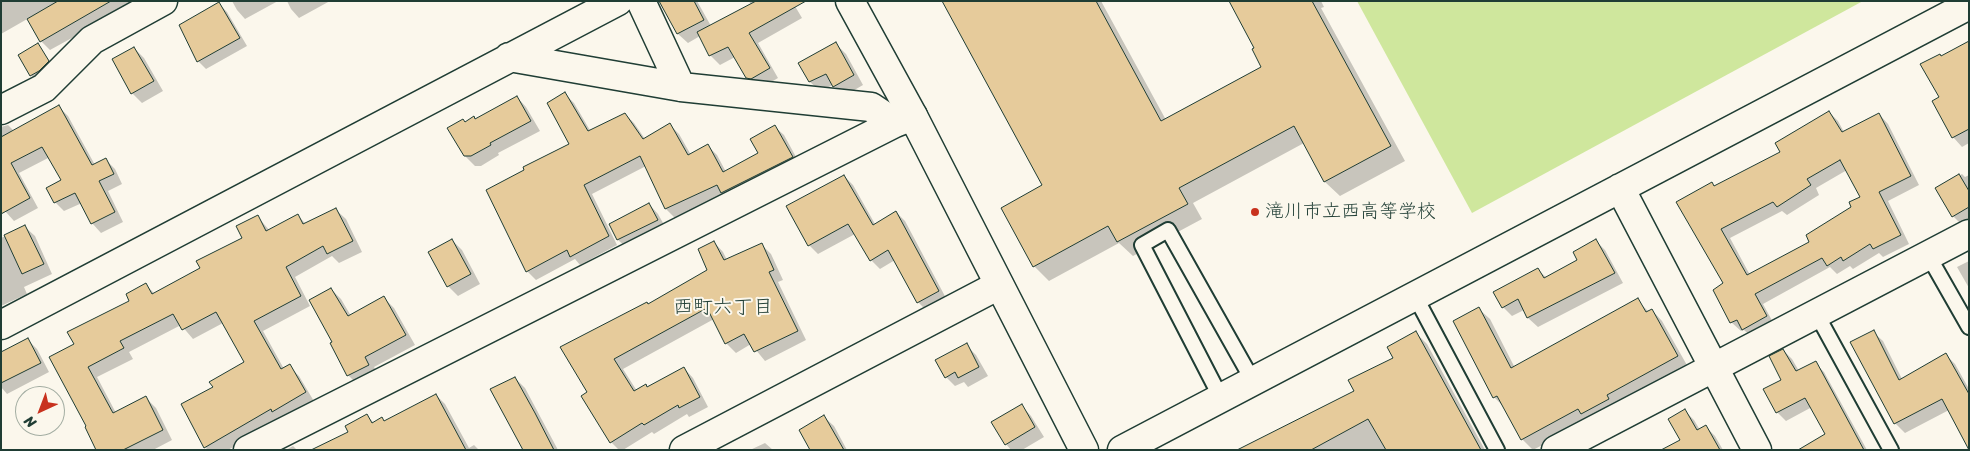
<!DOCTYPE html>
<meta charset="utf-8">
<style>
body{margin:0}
#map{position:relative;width:1970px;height:451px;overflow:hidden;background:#fbf7ec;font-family:Sriracha,sans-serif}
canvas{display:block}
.frame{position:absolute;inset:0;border:2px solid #1f3d34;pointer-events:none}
.north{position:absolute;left:15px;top:386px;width:50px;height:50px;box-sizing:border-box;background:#fbf7ec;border:1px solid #a3ada2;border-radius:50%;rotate:223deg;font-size:14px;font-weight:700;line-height:20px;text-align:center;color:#1f3d34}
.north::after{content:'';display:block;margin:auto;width:18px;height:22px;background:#c8321e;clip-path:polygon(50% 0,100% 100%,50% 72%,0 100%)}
</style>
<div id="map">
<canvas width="1970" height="451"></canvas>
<div class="frame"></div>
<div class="north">N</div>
</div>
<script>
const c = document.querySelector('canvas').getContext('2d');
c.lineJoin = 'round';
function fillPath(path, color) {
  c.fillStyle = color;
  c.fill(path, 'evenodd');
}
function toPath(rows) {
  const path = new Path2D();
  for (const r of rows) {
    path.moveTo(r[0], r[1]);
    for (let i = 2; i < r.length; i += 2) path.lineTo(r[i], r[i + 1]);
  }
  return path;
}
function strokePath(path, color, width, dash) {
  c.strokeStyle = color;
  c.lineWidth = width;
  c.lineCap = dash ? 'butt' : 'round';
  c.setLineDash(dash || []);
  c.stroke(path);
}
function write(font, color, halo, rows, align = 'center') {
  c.font = font + ' Sriracha,"Klee One",sans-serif';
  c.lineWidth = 4;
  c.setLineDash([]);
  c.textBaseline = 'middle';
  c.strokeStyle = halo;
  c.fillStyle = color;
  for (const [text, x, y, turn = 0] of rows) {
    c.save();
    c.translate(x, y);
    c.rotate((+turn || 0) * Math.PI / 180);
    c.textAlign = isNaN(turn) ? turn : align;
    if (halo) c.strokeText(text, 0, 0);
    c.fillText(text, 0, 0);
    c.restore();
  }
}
fillPath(toPath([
 [1357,1,1863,1,1472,213]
]), '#cfe79d');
fillPath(toPath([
 [1,1,139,1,50,50,41,41,29,18,1,34],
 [232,1,278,1,245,19,237,10],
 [287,1,330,1,299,18,291,9],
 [673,1,697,1,711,26,751,5,749,1,792,1,802,18,758,43,778,78,761,88,757,87,747,77,735,57,720,65,710,55,700,36,688,43,678,34,663,6],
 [943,1,1101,1,1166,120,1263,67,1256,48,1231,1,1321,1,1324,7,1321,8,1405,161,1340,196,1325,182,1304,143,1193,203,1202,219,1133,256,1119,243,1049,281,1034,266,1044,186],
 [219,4,227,12,247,46,206,69,198,61],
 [1969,42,1969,143,1962,147,1953,137,1940,98,1941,57],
 [836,44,846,54,863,85,844,96,833,85,820,91,810,82,800,64],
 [38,45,53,66,36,80,31,75],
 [134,48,144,58,163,91,142,103,132,93],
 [565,94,574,103,591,132,625,114,634,123,645,139,670,125,679,134,691,155,708,146,717,155,726,172,759,154,775,127,784,135,801,166,724,194,675,218,666,209,646,166,592,194,617,245,580,265,575,259,536,280,527,271,571,145],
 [517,97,526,107,540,131,498,153,499,155,481,166,475,166,465,156,463,120,466,123,476,120],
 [59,107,68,116,95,165,105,159,115,169,122,184,108,191,123,222,101,233,92,223,82,203,64,211,55,202,63,181,50,157,19,173,38,208,14,221,5,211,1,204,1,127,8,125,14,131],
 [1829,112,1838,121,1844,132,1879,114,1888,124,1919,185,1888,201,1909,244,1883,257,1879,253,1853,269,1850,266,1837,274,1830,267,1763,304,1775,326,1753,338,1744,330,1741,331,1731,322,1725,284,1714,187,1782,152],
 [1847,170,1861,197,1853,208,1810,242,1750,275,1730,238,1782,211,1787,215,1819,195,1816,188],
 [1962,174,1965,177,1969,175,1969,222,1962,225,1953,216,1937,188],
 [844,176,853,185,875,224,896,212,905,221,947,300,927,311,918,302,895,260,880,269,871,260,855,234,818,254,809,245],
 [649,204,658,214,667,230,628,249,618,240,610,224],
 [335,209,346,219,362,252,339,263,332,256,295,277,310,306,263,331,284,369,289,366,299,376,315,403,281,419,228,450,208,450,205,447,214,388,246,362,223,323,193,339,181,325,129,352,133,359,97,377,116,413,146,398,156,408,172,440,153,450,98,450,76,345,131,302,146,285,155,294,201,269,244,238,257,216,270,231,297,215,306,224],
 [25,227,35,236,52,274,24,287,27,294,1,306,1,238],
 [452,240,462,250,480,284,458,296,448,286,430,252],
 [1596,241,1605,250,1623,283,1538,327,1528,318,1524,310,1512,316,1503,307,1538,270,1547,278,1579,261],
 [714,242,723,252,727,260,761,244,771,254,783,280,778,282,806,340,765,361,751,344,736,353,726,343,714,319,623,369,637,391,647,388,684,368,693,378,708,407,689,417,687,414,654,434,652,432,623,450,619,450,611,442,588,393,648,305,709,271],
 [1969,261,1969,288,1957,267],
 [331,289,341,299,351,316,384,298,394,308,415,345,374,367,378,374,358,385,348,375],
 [1637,300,1649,312,1652,310,1662,321,1688,367,1533,450,1522,439,1505,408,1494,397,1479,309,1490,319,1515,368],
 [1873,332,1883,341,1902,379,1946,355,1955,364,1969,389,1969,449,1949,410,1905,433,1895,423],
 [1416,333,1427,344,1485,450,1238,450,1356,391,1395,358],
 [28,340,37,349,49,372,7,394,1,387,1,353],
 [966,345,976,355,988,376,968,387,964,382,955,386,946,377],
 [1783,350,1792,359,1799,371,1815,363,1824,372,1867,450,1800,450,1827,435,1812,407,1786,421,1777,412,1782,380],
 [515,378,525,388,558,450,524,450],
 [436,395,445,404,469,448,474,445,479,450,445,450,350,432,367,416,374,423,382,419,385,422],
 [1022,406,1031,416,1044,437,1022,450,1011,450,1006,444],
 [1685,411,1694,420,1700,430,1706,427,1715,436,1723,450,1687,450],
 [824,417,834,426,847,450,812,450],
 [765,443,773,450,750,450],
 [293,446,297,450,286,450]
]), '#0003');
const building = toPath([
 [58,1,111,1,40,42,27,19,58,1],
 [659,1,694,1,704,20,677,34,659,1],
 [756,1,806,1,749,33,770,68,751,79,746,78,728,47,709,56,697,32,756,1],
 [942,1,1096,1,1161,121,1261,67,1252,49,1254,48,1229,1,1312,1,1391,146,1324,182,1294,126,1179,188,1188,204,1117,242,1108,226,1033,267,1001,208,1042,185,942,1],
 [219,2,240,38,197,62,179,25,219,2],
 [1969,41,1969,129,1952,138,1932,101,1939,97,1920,64,1940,54,1941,56,1969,41],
 [836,42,854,75,833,87,826,74,809,82,798,63,836,42],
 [38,43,49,61,39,71,30,76,18,55,38,43],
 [134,47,154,81,131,94,112,59,134,47],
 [565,92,588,131,625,113,643,139,670,123,688,155,708,144,723,172,758,153,750,139,775,125,793,157,721,193,717,185,665,209,640,156,584,185,609,236,570,257,567,250,526,272,486,190,524,170,523,167,569,144,547,103,565,92],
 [517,96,531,121,490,143,491,145,471,156,464,156,447,128,463,119,465,122,474,116,475,119,517,96],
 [59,105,92,165,106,158,114,174,99,181,115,212,91,224,75,193,54,203,46,188,61,180,42,147,11,163,30,198,1,214,1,137,59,105],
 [1829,111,1842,132,1879,113,1911,176,1879,192,1901,235,1873,249,1870,244,1843,261,1841,257,1827,266,1822,258,1755,294,1767,316,1742,330,1737,320,1730,323,1713,290,1723,283,1676,202,1712,182,1714,186,1780,152,1775,143,1829,111],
 [1840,160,1860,197,1849,202,1851,207,1806,235,1809,242,1747,275,1721,229,1773,202,1777,207,1811,185,1807,179,1840,160],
 [1959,174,1969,191,1969,207,1952,217,1935,188,1959,174],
 [844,175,873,225,896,211,939,291,917,303,888,250,870,261,848,224,808,246,786,206,844,175],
 [649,203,658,220,617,240,609,224,649,203],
 [336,208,353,241,327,254,323,246,286,267,301,296,254,321,281,369,290,364,306,392,272,412,271,409,204,448,181,404,213,387,209,382,244,362,216,312,182,330,173,314,120,341,124,348,88,367,113,413,146,396,163,430,123,450,96,450,85,427,86,426,49,357,74,344,67,332,129,301,126,294,146,283,152,294,200,268,196,261,242,238,236,226,258,215,266,231,298,214,303,224,336,208],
 [25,225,44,264,22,274,4,235,25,225],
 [452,239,471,274,447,287,428,252,452,239],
 [1596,239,1615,273,1527,318,1518,299,1502,308,1493,292,1538,268,1544,278,1577,260,1573,252,1596,239],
 [714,241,724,260,762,243,774,270,769,272,798,331,754,352,744,334,725,344,707,308,614,359,634,391,646,384,647,387,684,367,700,397,679,408,678,405,644,425,642,423,610,443,581,396,587,392,560,347,647,302,648,304,707,270,698,249,714,241],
 [331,288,348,316,384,296,406,335,365,357,369,365,347,376,330,343,332,342,309,300,331,288],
 [1638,298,1646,312,1652,309,1678,356,1607,395,1609,399,1581,414,1578,409,1521,440,1497,396,1493,398,1453,321,1479,307,1511,368,1638,298],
 [1874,330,1899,380,1946,353,1969,394,1969,450,1942,399,1894,424,1850,342,1874,330],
 [1416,331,1481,450,1386,450,1368,419,1311,450,1237,450,1354,391,1348,380,1393,358,1387,347,1416,331],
 [28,338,41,363,1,383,1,352,28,338],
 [967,343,979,367,958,378,955,372,945,378,935,360,967,343],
 [1783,349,1796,371,1816,361,1864,450,1798,450,1825,434,1805,398,1776,413,1763,389,1781,380,1769,356,1783,349],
 [515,377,535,413,554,450,523,450,490,389,515,377],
 [436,394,466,450,311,450,348,432,345,426,367,414,372,423,382,417,384,421,436,394],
 [1022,404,1035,427,1005,445,991,422,1022,404],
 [1685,409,1697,430,1706,425,1720,450,1661,450,1680,440,1668,419,1685,409],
 [824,415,844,450,810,450,799,430,824,415]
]);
fillPath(building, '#e6cb9b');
strokePath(building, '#1f3d34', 1);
const lane = toPath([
 [1928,255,1969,327],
 [1415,296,1497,450],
 [1816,313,1891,450],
 [1221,398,1142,245,1168,230,1253,381]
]);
const street = toPath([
 [641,1,681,87],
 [509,57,681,87,871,107,895,123],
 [1,110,44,88,92,40,163,1],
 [1620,188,1757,450],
 [1,325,618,1],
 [248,450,895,123,913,116],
 [684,450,999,285],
 [1122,450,1969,5],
 [1556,450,1969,234]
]);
const secondary = toPath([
 [850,1,913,116,1084,450]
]);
strokePath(lane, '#1f3d34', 18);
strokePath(street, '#1f3d34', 31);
strokePath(secondary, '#1f3d34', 31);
strokePath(lane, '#fbf7ec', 14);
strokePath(street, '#fbf7ec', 28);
strokePath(secondary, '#fbf7ec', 28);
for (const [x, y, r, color] of [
 [1255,212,5,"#c8321e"]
]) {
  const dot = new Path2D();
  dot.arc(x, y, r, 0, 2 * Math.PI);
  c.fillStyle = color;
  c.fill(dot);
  strokePath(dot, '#fbf7ec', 2);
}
write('19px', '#1f3d34', '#fbf7ec', [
 ["滝川市立西高等学校",1265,212]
], 'left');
write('20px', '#1f3d34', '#fbf7ec', [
 ["西町六丁目",723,308]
]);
</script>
